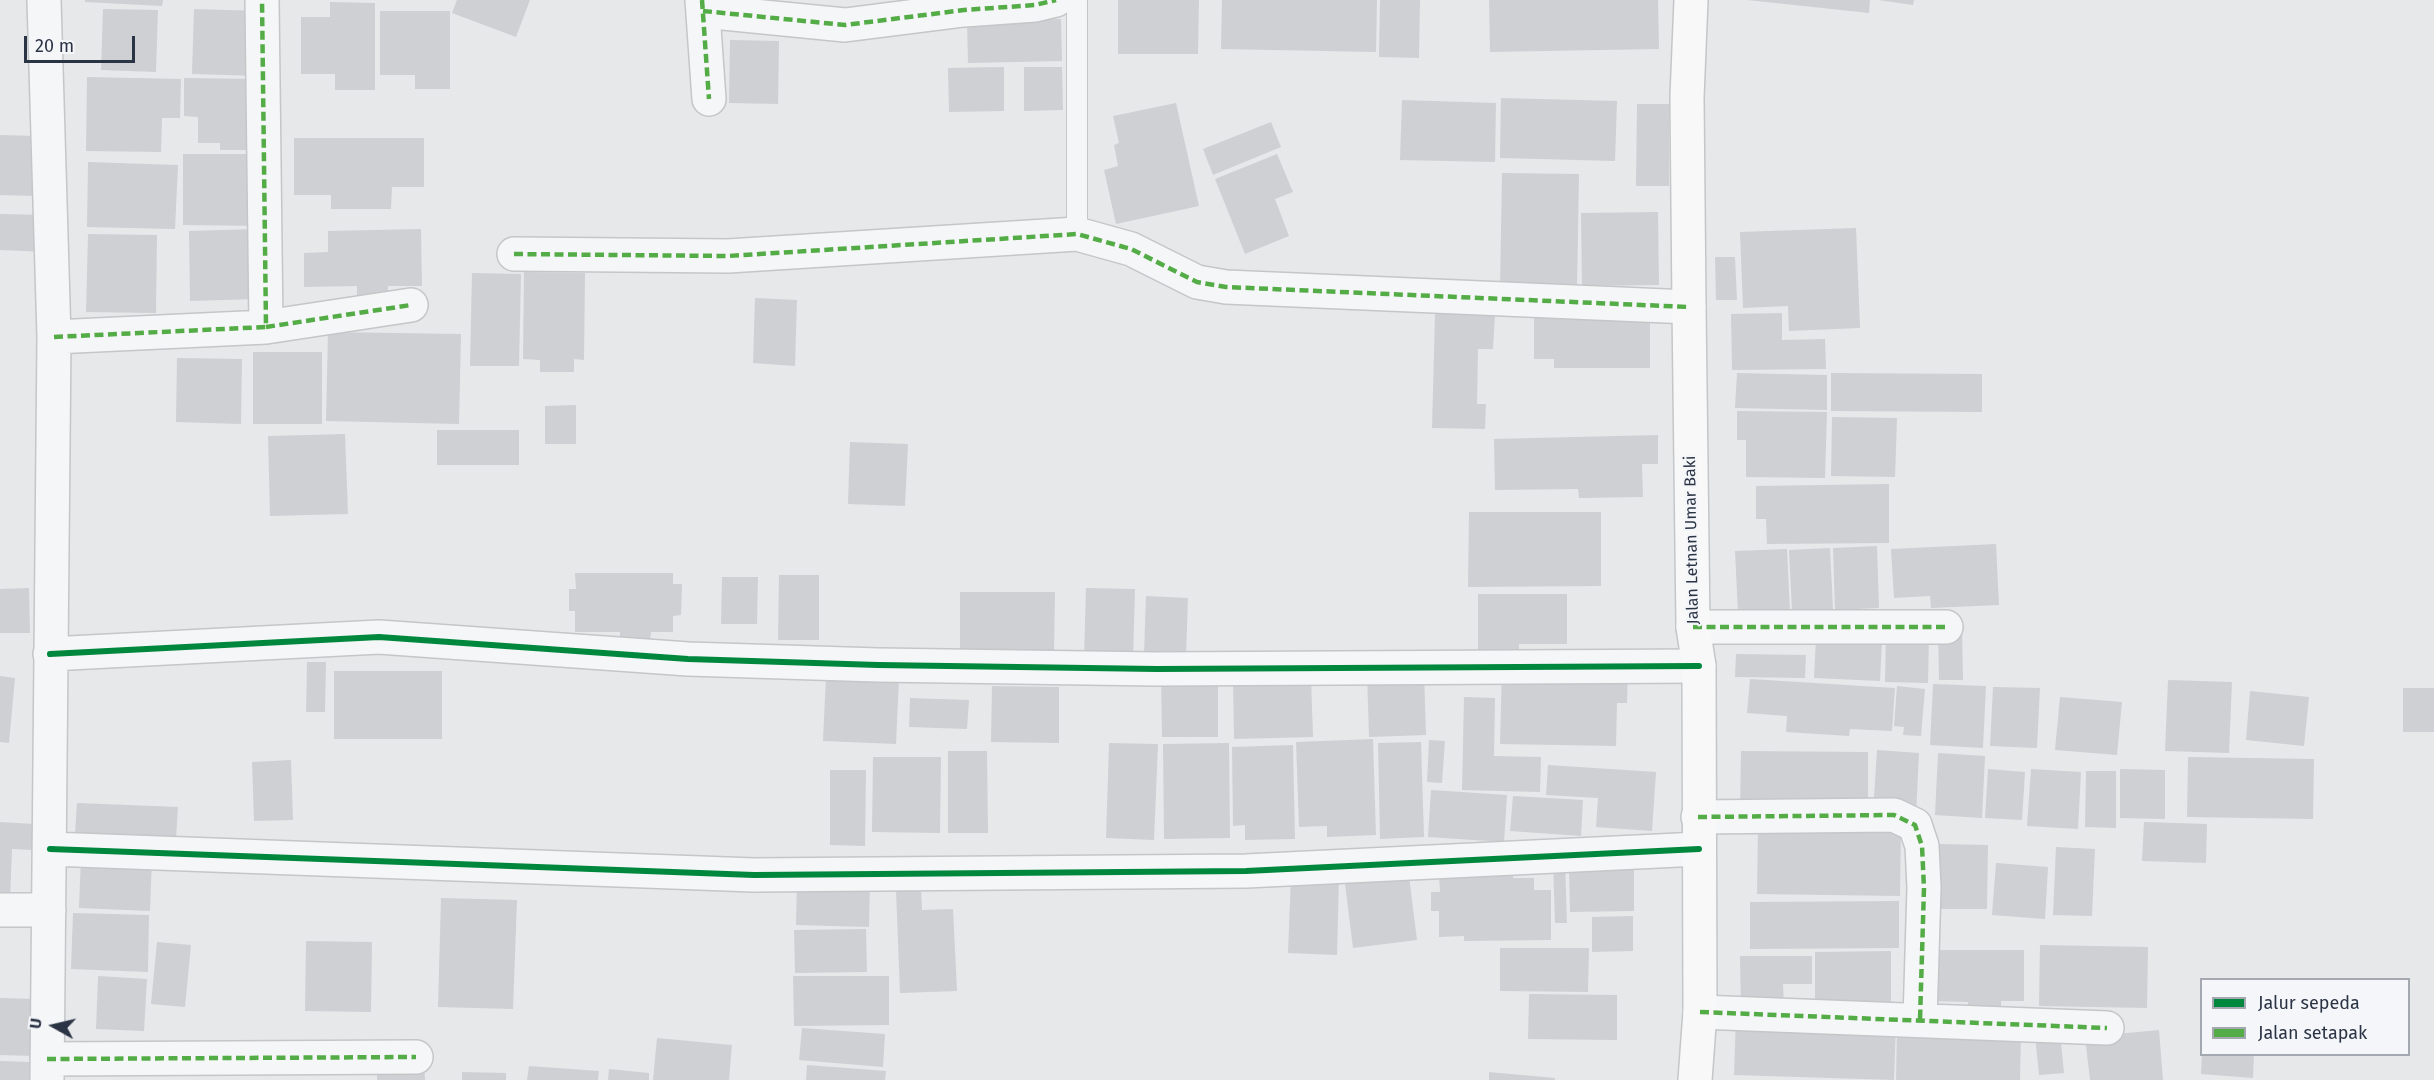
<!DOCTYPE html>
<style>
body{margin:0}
#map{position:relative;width:2434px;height:1080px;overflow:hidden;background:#e6e8ea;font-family:"Fira Sans",sans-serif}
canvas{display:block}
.legend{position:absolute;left:2200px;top:978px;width:210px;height:78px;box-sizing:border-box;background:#f4f6f9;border:2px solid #a4a8b1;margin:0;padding:8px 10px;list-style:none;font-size:18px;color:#2b3445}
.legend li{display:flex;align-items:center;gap:12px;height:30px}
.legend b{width:30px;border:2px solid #a4a8b1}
.north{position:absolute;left:24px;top:996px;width:60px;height:60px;-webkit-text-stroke:4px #f4f6f9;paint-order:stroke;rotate:278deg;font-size:16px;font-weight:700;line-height:24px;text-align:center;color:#2b3445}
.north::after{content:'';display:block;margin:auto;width:21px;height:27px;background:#2b3445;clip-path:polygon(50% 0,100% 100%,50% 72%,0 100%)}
.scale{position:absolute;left:24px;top:36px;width:111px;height:27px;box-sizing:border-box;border:3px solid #2b3445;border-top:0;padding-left:8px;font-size:18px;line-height:21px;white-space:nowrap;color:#2b3445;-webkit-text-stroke:4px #f4f6f9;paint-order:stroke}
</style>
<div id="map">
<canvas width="2434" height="1080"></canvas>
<ul class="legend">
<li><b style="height:8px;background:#00873e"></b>Jalur sepeda</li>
<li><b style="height:8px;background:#54ac47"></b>Jalan setapak</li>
</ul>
<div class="north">U</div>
<div class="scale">20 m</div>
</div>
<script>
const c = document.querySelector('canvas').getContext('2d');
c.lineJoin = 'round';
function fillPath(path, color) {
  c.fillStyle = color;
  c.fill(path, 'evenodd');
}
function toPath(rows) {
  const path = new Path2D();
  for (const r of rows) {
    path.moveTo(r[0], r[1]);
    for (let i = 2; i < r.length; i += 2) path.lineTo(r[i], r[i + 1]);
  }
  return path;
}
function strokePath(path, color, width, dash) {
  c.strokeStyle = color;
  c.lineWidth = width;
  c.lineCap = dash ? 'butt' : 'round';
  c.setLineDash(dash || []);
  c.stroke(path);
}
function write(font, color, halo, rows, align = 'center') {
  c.font = font + ' "Fira Sans",sans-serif';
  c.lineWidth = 4.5;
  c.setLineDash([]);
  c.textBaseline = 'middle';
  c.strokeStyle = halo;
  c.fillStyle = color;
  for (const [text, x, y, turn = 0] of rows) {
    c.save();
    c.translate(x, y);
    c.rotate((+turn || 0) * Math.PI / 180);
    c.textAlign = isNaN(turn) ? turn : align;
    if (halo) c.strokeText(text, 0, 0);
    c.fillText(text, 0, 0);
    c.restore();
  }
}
fillPath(toPath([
 [85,0,163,0,162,6,85,2],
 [457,0,530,0,516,37,452,13],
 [1118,0,1199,0,1198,54,1118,54],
 [1222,0,1377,0,1376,52,1221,49],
 [1380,0,1420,0,1419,58,1379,57],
 [1489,0,1658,0,1659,49,1490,52],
 [1747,0,1870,0,1869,13],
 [1878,0,1914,0,1913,5],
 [330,2,375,3,375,90,335,90,335,74,301,74,301,17,330,17],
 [103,9,158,10,156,72,101,70],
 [194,9,260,11,258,76,192,74],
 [380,11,450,11,450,89,415,89,415,75,380,75],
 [1061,19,1062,61,968,63,967,21],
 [730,40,779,41,778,104,729,103],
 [1004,67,1004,111,949,112,948,68],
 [1024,67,1062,67,1063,110,1024,111],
 [87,77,181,79,180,118,162,118,161,152,86,151],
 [184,78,262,79,261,150,220,150,220,143,198,143,198,117,184,116],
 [1501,98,1617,101,1615,161,1500,158],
 [1402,100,1496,103,1495,162,1400,160],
 [1176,103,1199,206,1116,224,1104,170,1118,166,1114,145,1119,143,1113,116],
 [1637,104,1669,104,1669,186,1636,186],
 [1271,122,1281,147,1213,175,1203,149],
 [0,135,37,136,36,196,0,195],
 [294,138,424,138,424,187,392,187,391,209,331,209,331,195,294,195],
 [183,154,262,154,262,226,183,225],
 [1277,154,1293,192,1275,199,1289,236,1245,254,1215,179],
 [88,162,178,165,175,229,87,227],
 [1502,173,1579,174,1577,289,1500,288],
 [1658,212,1659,285,1582,286,1581,213],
 [0,214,47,215,46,252,0,250],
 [1856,228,1860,328,1789,331,1788,306,1743,308,1740,232],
 [256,229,257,299,190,301,189,231],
 [421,229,422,286,388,286,388,300,357,301,357,286,304,287,304,253,328,252,328,231],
 [88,234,157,235,156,313,86,312],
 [1715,257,1735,257,1737,300,1716,300],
 [524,272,585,273,584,360,574,359,574,372,540,372,540,360,523,359],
 [472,273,521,274,519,366,470,366],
 [755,298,797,300,795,366,753,363],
 [1782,313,1782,340,1825,339,1826,369,1732,370,1731,314],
 [1435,314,1495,314,1493,349,1478,349,1477,404,1486,404,1485,429,1432,428],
 [1534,314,1650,314,1650,368,1554,368,1554,359,1534,359],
 [328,332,461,334,459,424,326,421],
 [253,352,322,352,322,424,253,424],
 [177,358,242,359,241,424,176,422],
 [1737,373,1827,375,1827,410,1735,408],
 [1831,373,1982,374,1982,412,1831,411],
 [576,405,576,444,545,444,545,406],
 [1737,411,1827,412,1825,478,1746,477,1746,440,1737,440],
 [1832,417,1897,418,1895,477,1831,476],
 [437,430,519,430,519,465,437,465],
 [345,434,348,514,270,516,268,436],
 [1658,435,1658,464,1642,464,1643,497,1579,498,1578,489,1495,490,1494,439],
 [850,442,908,444,905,506,848,504],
 [1889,484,1889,543,1767,544,1766,519,1756,519,1756,486],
 [1469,512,1601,512,1601,586,1468,587],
 [1996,544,1999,605,1931,608,1930,596,1894,598,1891,549],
 [1877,546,1879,608,1835,610,1833,548],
 [1830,548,1833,609,1792,611,1789,550],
 [1787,549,1790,612,1738,614,1735,551],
 [575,573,673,573,673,584,682,584,681,615,673,616,673,632,651,632,650,641,620,641,620,632,575,632,575,611,569,611,569,589,576,589],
 [779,575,819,575,819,640,778,640],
 [722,577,758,577,757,624,721,624],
 [29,588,30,633,0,633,0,589],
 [1086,588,1135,589,1133,660,1084,658],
 [960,592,1055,592,1054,652,960,652],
 [1478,594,1567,594,1567,644,1519,644,1519,657,1478,657],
 [1146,596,1188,598,1186,656,1144,654],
 [1962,627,1963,680,1939,680,1938,628],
 [1886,635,1929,637,1928,683,1885,682],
 [1816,638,1882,641,1880,681,1814,678],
 [1736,654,1806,655,1805,678,1735,677],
 [307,662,326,662,325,712,306,712],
 [1502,667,1628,670,1627,703,1617,703,1616,746,1500,744],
 [334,671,442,671,442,739,334,739],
 [1424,672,1426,735,1369,737,1367,674],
 [1161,674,1218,674,1218,737,1162,737],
 [0,676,15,678,9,743,0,742],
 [826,676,899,679,896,744,823,741],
 [1311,677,1313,737,1234,739,1233,680],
 [1750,679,1895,688,1892,731,1850,729,1849,736,1786,732,1787,716,1747,713],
 [2168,680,2232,682,2229,753,2165,751],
 [1933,684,1986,686,1983,748,1930,745],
 [992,686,1059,687,1059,743,991,742],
 [1897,686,1925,689,1921,736,1903,735,1904,727,1894,726],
 [1993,687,2040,688,2037,748,1990,746],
 [2403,688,2434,688,2434,732,2403,732],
 [2250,691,2309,697,2304,746,2246,740],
 [1464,697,1495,698,1494,756,1541,757,1540,792,1462,790],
 [2060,697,2122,702,2117,755,2055,750],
 [910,698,969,700,967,729,909,727],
 [1373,739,1376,835,1327,837,1327,826,1299,827,1296,742],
 [1429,740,1445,741,1442,783,1427,782],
 [1421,742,1424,837,1380,839,1378,743],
 [1109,743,1158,744,1154,840,1106,838],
 [1229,743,1230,838,1164,839,1163,744],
 [1293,745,1295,839,1245,840,1245,825,1233,826,1232,747],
 [1877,750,1919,753,1916,816,1873,814],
 [948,751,987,751,988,833,948,833],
 [1741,751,1868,752,1868,813,1740,812],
 [1938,753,1985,756,1982,818,1935,815],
 [873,757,941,757,940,833,872,832],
 [2188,757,2314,759,2313,819,2187,817],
 [291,760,293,820,254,821,252,762],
 [1548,765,1656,772,1652,831,1596,827,1598,798,1546,795],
 [1988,769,2025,772,2022,820,1985,818],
 [2031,769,2081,772,2078,829,2027,826],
 [2120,769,2165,770,2165,819,2120,818],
 [830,770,866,770,865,846,830,845],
 [2086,771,2116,771,2116,828,2085,827],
 [1431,790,1507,795,1504,842,1428,837],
 [1513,796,1583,800,1581,836,1510,831],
 [77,803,178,807,176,839,75,834],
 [0,822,34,824,33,850,12,849,10,900,0,899],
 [2144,822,2207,824,2206,863,2142,861],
 [1758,826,1901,828,1900,896,1757,894],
 [1939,844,1988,845,1987,909,1939,909],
 [2056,847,2095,849,2092,916,2053,915],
 [81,855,152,858,150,911,79,908],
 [1553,862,1565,862,1567,923,1555,923],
 [1996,863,2048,867,2045,919,1992,915],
 [1634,866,1634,911,1570,912,1569,868],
 [1513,867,1513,878,1534,878,1534,890,1551,890,1551,940,1464,941,1464,936,1439,937,1439,911,1431,911,1431,892,1440,892,1439,875],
 [1291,876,1339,877,1337,955,1288,953],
 [1409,876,1417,940,1353,948,1345,884],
 [797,880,870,882,869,927,796,925],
 [921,889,922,910,953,909,957,991,900,993,896,890],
 [441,898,517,900,513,1009,438,1007],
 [1899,901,1899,948,1750,949,1750,902],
 [73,913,149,915,148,972,71,969],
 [1633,916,1633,951,1592,952,1592,917],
 [866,929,867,972,795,973,794,930],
 [306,941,372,942,371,1012,305,1011],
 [157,942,191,945,185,1007,151,1004],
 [2040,945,2148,947,2147,1008,2039,1006],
 [1500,948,1589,948,1588,992,1500,991],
 [1930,950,2024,950,2024,1001,2001,1001,2001,1009,1968,1009,1968,1002,1930,1001],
 [1891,951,1891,1004,1815,1004,1815,952],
 [1740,956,1812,956,1812,984,1783,984,1784,1009,1741,1010],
 [98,976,147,979,144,1031,96,1029],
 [793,976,889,976,889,1025,794,1026],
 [1529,994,1617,995,1617,1040,1528,1039],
 [0,998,37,999,36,1056,0,1055],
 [1736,1017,1896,1023,1894,1080,1734,1075],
 [802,1028,885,1034,883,1067,799,1060],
 [1897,1028,2021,1031,2020,1080,1896,1080],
 [2159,1030,2163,1080,2090,1080,2085,1037],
 [2060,1033,2064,1073,2039,1075,2035,1035],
 [657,1038,732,1045,729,1080,653,1080],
 [2202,1054,2254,1054,2253,1078,2201,1074],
 [0,1061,29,1062,29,1080,0,1080],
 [424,1062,425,1080,377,1080,377,1064],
 [807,1065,886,1071,885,1080,806,1080],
 [529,1066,599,1071,598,1080,527,1080],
 [609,1069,649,1073,649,1080,608,1080],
 [462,1072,506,1073,506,1080,462,1080],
 [1489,1072,1555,1078,1555,1080,1489,1080]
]), '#ced0d3');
const lane = toPath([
 [1077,0,1077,234]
]);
const street = toPath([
 [44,0,54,337,47,1080],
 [702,0,709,99],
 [703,11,845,25,964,10,1035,5,1056,0],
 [514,254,728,256,1077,234,1131,249,1197,282,1226,287,1689,307],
 [266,327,411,305],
 [54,337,266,327,262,0],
 [1693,627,1946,627],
 [50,654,379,637,688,659,878,665,1157,669,1699,666],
 [1698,817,1894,815,1915,825,1922,846,1924,888,1920,1020],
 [50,849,754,875,1246,871,1699,849],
 [0,910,49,910],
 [1700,1012,2107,1028],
 [47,1059,416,1057]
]);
const secondary = toPath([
 [1691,0,1687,97,1689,307,1693,627,1699,666,1700,1012,1695,1080]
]);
strokePath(lane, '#c4c6c8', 22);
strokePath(street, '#c4c6c8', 36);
strokePath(secondary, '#c4c6c8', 36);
strokePath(lane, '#f5f6f7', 20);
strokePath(street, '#f5f6f7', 33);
strokePath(secondary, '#f8f8f8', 33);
strokePath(toPath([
 [702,0,709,99],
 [703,11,845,25,964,10,1035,5,1056,0],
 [514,254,728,256,1077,234,1131,249,1197,282,1226,287,1689,307],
 [266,327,411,305],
 [54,337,266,327,262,0],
 [1693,627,1946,627],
 [1698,817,1894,815,1915,825,1922,846,1924,888,1920,1020],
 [1700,1012,2107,1028],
 [47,1059,416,1057]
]), '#54ac47', 4.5, [9, 4.5]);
strokePath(toPath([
 [50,654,379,637,688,659,878,665,1157,669,1699,666],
 [50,849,754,875,1246,871,1699,849]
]), '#00873e', 6);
write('16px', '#2b3445', '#f4f6f9', [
 ["Jalan Letnan Umar Baki",1692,540,-91]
]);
</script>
